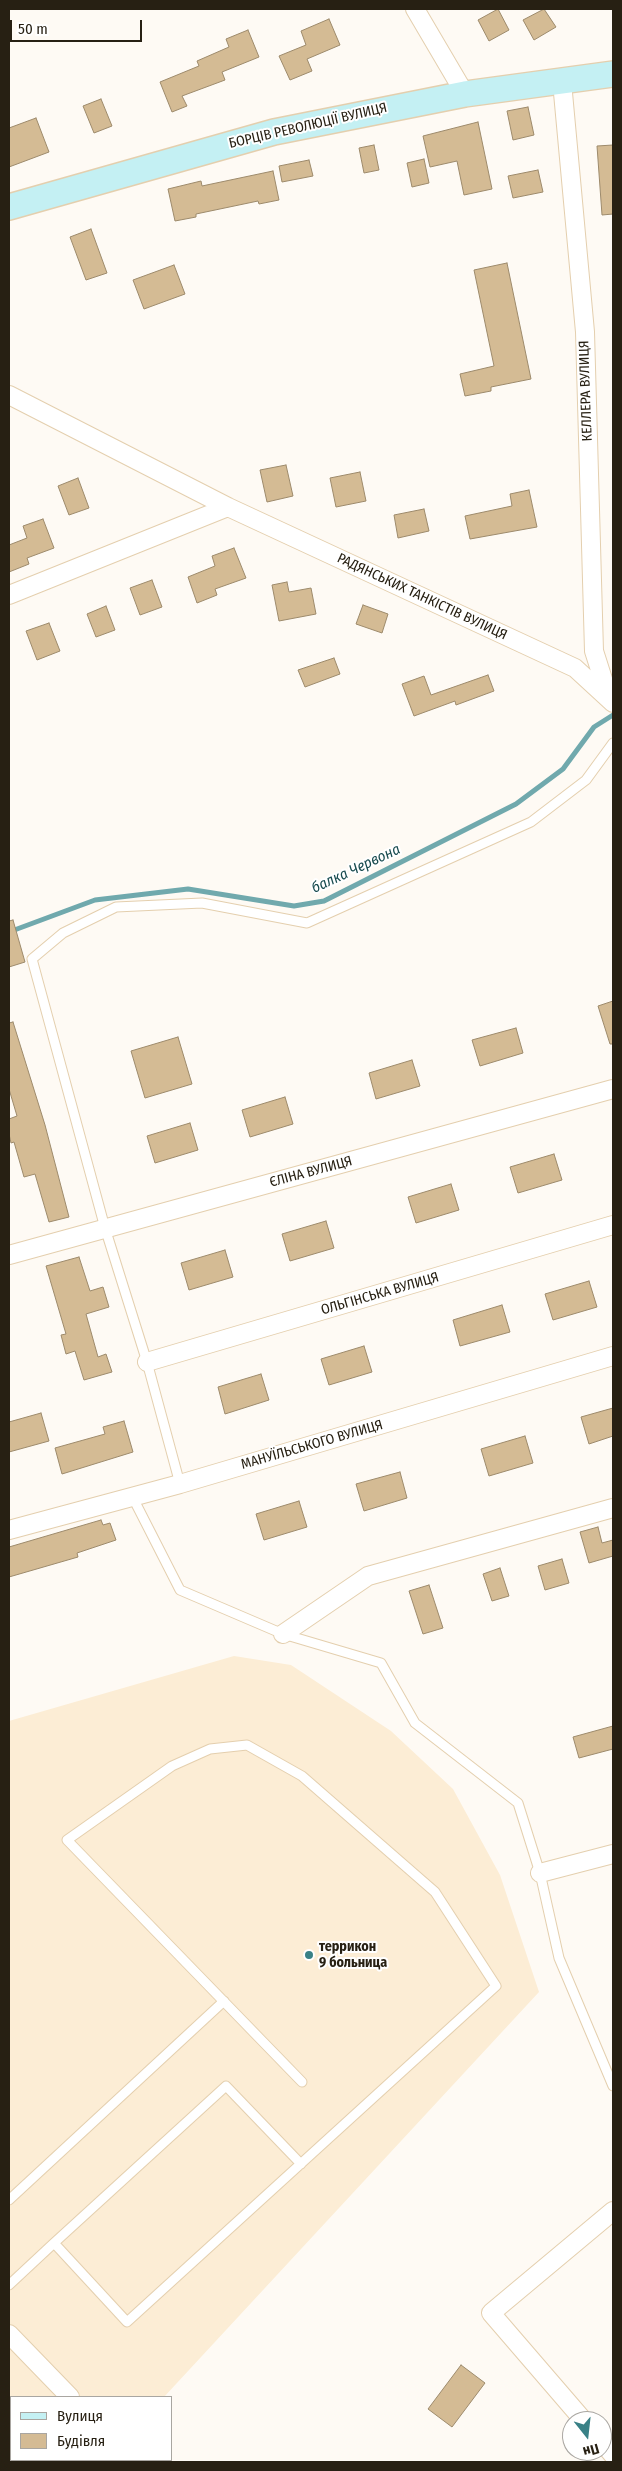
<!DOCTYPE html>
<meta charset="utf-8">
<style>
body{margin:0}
#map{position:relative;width:622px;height:2471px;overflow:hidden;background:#fefaf4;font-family:"Fira Sans Condensed",sans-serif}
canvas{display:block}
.frame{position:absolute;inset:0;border:10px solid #272013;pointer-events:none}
.legend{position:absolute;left:10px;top:2396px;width:162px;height:65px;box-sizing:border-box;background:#fff;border:1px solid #a9a6a1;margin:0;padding:6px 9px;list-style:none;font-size:15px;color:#272013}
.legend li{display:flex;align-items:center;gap:10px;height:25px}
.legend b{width:25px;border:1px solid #a9a6a1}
.north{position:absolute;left:562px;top:2411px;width:50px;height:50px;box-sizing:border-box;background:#fff;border:1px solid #a9a6a1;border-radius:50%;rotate:164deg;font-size:14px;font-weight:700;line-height:20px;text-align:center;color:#272013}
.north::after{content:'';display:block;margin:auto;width:18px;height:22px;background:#398186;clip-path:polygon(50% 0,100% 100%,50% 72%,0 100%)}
.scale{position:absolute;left:10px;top:20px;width:132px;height:22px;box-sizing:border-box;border:2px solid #272013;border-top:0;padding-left:6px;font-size:15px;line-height:18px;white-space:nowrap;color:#272013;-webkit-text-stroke:4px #fff;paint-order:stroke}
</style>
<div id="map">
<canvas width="622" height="2471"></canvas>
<div class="frame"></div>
<ul class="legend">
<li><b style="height:6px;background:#c4f0f3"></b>Вулиця</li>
<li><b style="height:14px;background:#d4bb94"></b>Будівля</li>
</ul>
<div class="north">Пн</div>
<div class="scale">50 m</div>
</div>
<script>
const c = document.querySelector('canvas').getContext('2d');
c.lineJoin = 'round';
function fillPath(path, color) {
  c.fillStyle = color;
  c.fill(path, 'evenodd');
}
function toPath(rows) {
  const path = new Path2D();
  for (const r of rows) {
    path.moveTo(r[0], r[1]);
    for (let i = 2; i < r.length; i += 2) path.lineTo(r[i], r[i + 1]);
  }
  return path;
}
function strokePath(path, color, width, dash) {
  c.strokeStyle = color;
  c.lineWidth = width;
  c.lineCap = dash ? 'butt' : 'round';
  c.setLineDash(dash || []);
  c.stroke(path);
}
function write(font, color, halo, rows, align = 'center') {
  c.font = font + ' "Fira Sans Condensed",sans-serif';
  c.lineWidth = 4;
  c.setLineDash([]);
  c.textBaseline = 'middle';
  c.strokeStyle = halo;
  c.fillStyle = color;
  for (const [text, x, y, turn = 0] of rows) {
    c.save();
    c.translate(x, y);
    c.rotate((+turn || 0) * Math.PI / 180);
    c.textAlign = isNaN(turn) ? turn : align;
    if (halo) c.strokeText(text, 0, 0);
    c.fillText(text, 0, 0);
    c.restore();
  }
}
fillPath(toPath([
 [234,1656,291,1665,391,1731,453,1789,500,1875,539,1992,164,2397,11,2397,11,2416,9,2413,9,1721]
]), '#fcedd5');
strokePath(toPath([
 [9,932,95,900,188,889,294,906,324,901,516,804,563,769,594,727,613,715]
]), '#70a9ad', 5);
const building = toPath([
 [498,9,509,30,489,41,478,20,498,9],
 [544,9,556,27,534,40,523,20,544,9],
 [329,19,340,45,307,59,312,71,290,80,279,56,306,45,301,31,329,19],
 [248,30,259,57,222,72,225,80,182,96,187,106,172,112,160,82,199,66,197,61,229,47,226,39,248,30],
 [101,99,112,126,94,133,83,106,101,99],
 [528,107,534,135,513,140,507,111,528,107],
 [36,118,49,152,9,167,9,128,36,118],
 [478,122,492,189,464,195,457,161,430,167,423,136,478,122],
 [374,145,379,170,364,173,359,148,374,145],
 [613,145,613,214,602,215,597,146,613,145],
 [424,159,429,183,412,187,407,163,424,159],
 [309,160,313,176,282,182,279,166,309,160],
 [538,170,543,192,513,198,508,176,538,170],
 [273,171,279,200,259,204,258,201,196,214,196,217,175,221,168,189,201,181,202,186,273,171],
 [91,229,107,273,86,280,70,237,91,229],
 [507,263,531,379,491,387,491,391,465,396,460,374,494,366,474,270,507,263],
 [174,265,185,294,144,309,133,280,174,265],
 [286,465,293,496,267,502,260,470,286,465],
 [360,472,366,501,336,507,330,478,360,472],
 [78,478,89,508,69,515,58,486,78,478],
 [529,490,537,527,470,539,465,516,512,506,510,494,529,490],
 [424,509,429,531,398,538,394,515,424,509],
 [43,519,54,548,27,558,29,564,9,572,9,545,27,538,23,526,43,519],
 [234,548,246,578,215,589,217,595,197,603,188,577,215,566,212,556,234,548],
 [152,580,162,607,140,615,130,588,152,580],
 [287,582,289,592,311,588,316,614,279,621,272,585,287,582],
 [363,605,388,614,382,633,356,624,363,605],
 [106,606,115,630,96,637,87,614,106,606],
 [49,623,60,651,37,660,26,631,49,623],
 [334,658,340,674,305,687,298,670,334,658],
 [488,675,494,691,456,705,455,701,414,716,402,684,424,676,431,695,488,675],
 [13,920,25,962,9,967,9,921,13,920],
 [613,1001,613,1044,610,1044,598,1006,613,1001],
 [13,1022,45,1125,69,1217,49,1222,35,1174,24,1177,14,1142,11,1143,9,1134,9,1119,17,1116,9,1089,9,1023,13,1022],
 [516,1028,523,1053,480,1066,472,1040,516,1028],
 [178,1037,192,1084,145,1098,131,1051,178,1037],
 [412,1060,420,1086,376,1099,369,1073,412,1060],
 [285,1097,293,1124,250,1137,242,1110,285,1097],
 [190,1123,198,1150,155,1163,147,1136,190,1123],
 [554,1154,562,1180,518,1193,510,1167,554,1154],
 [451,1184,459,1210,416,1223,408,1197,451,1184],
 [326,1221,334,1248,290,1261,282,1234,326,1221],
 [225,1250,233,1277,189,1290,181,1263,225,1250],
 [79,1257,90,1291,103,1287,109,1307,86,1314,98,1357,106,1354,112,1372,84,1380,75,1351,66,1354,61,1335,66,1334,46,1266,79,1257],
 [589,1281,597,1307,553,1320,545,1294,589,1281],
 [502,1305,510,1332,460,1346,453,1320,502,1305],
 [364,1346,372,1372,329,1385,321,1359,364,1346],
 [261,1374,269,1400,225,1414,218,1387,261,1374],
 [613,1408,613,1436,589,1444,581,1417,613,1408],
 [41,1413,49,1441,9,1452,9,1422,41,1413],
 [124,1421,133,1452,62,1474,55,1448,105,1434,103,1427,124,1421],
 [525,1436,533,1463,489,1476,481,1449,525,1436],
 [400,1472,407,1498,364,1511,356,1484,400,1472],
 [299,1501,307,1527,264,1540,256,1514,299,1501],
 [101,1520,103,1525,110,1523,116,1540,77,1553,78,1557,9,1577,9,1547,101,1520],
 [598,1527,602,1543,613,1540,613,1556,589,1563,580,1532,598,1527],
 [562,1559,569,1583,545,1590,538,1566,562,1559],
 [500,1568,509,1596,492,1601,483,1574,500,1568],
 [429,1585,443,1628,423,1634,409,1591,429,1585],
 [613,1726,613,1749,579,1758,573,1737,613,1726],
 [461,2365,485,2383,452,2427,428,2409,461,2365]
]);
fillPath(building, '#d4bb94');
strokePath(building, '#9d8a6b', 1);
const lane = toPath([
 [180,1484,147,1362,105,1228,32,959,63,933,116,907,202,903,307,923,531,822,586,780,613,743],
 [132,1496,180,1590,283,1634,381,1663,415,1723,518,1803,540,1873,559,1958,613,2086],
 [9,2200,224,2001],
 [54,2243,226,2086,301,2164],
 [9,2285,54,2243,127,2322,496,1986,435,1892,302,1776,247,1745,210,1749,172,1766,67,1840,302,2082]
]);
const street = toPath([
 [415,9,465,94],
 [562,82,585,332,594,651,609,698],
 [9,395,228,507,575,668,613,703],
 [9,595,228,507],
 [9,1255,613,1089],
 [147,1362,613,1225],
 [9,1530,180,1484,613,1356],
 [283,1634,368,1576,613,1508],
 [540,1873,613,1854],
 [9,2334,70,2397],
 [584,2421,491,2313,613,2211],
 [602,2442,613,2455],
 [131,2460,133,2462]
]);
const secondary = toPath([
 [9,207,274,132,465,94,613,74]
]);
strokePath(lane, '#e4cfae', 11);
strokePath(street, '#e4cfae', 20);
strokePath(secondary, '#e4cfae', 28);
strokePath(lane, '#fff', 9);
strokePath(street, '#fff', 18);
strokePath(secondary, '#c4f0f3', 25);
const rail = toPath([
 [9,2461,10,2462]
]);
strokePath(rail, '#6e685d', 5.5);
strokePath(rail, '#fff', 4, [11]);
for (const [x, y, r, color] of [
 [309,1955,5,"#398186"]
]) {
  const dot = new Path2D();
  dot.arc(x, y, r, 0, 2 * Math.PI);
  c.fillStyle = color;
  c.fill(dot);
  strokePath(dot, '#fff', 2);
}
write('14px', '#272013', '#fff', [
 ["БОРЦІВ РЕВОЛЮЦІЇ ВУЛИЦЯ",308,126,-13],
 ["КЕЛЛЕРА ВУЛИЦЯ",586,391,-92],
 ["РАДЯНСЬКИХ ТАНКІСТІВ ВУЛИЦЯ",422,597,25],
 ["ЄЛІНА ВУЛИЦЯ",311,1172,-15],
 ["ОЛЬГІНСЬКА ВУЛИЦЯ",380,1294,-16],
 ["МАНУЇЛЬСЬКОГО ВУЛИЦЯ",312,1445,-16]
]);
write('bold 14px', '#272013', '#fff', [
 ["террикон",319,1947],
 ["9 больница",319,1963]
], 'left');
write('italic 15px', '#184b4f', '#fff', [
 ["балка Червона",356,869,-25]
]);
</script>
